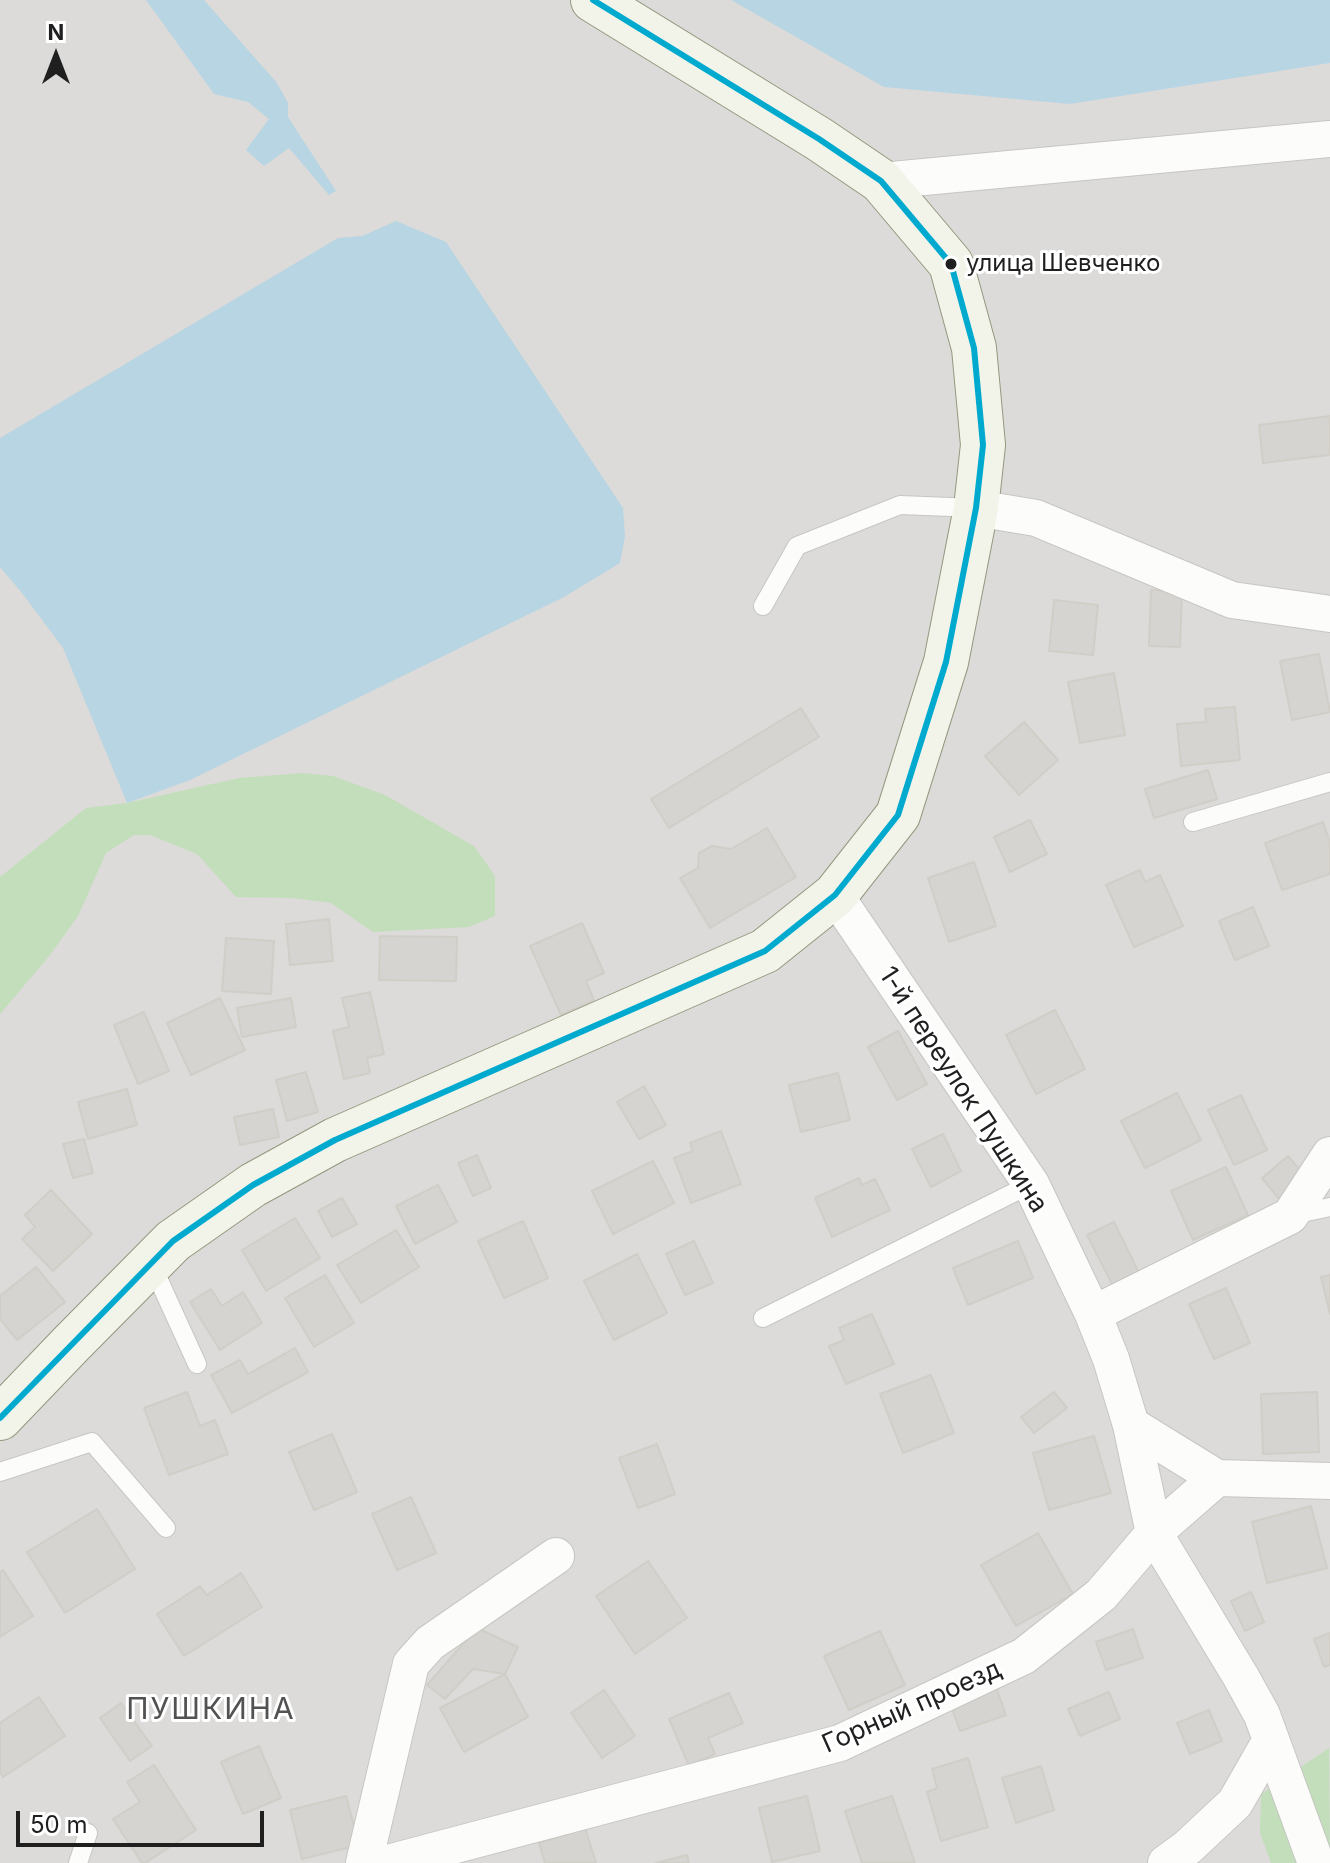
<!DOCTYPE html>
<meta charset="utf-8">
<style>
body{margin:0}
#map{position:relative;width:1330px;height:1863px;overflow:hidden;background:#edece7;font-family:Inter,sans-serif}
canvas{display:block}
.north{position:absolute;left:16px;top:16px;width:80px;height:80px;-webkit-text-stroke:6px #fff;paint-order:stroke;rotate:0deg;font-size:22px;font-weight:700;line-height:32px;text-align:center;color:#1f1f1f}
.north::after{content:'';display:block;margin:auto;width:28px;height:36px;background:#1f1f1f;clip-path:polygon(50% 0,100% 100%,50% 72%,0 100%)}
.scale{position:absolute;left:16px;top:1811px;width:248px;height:36px;box-sizing:border-box;border:4px solid #1f1f1f;border-top:0;padding-left:10px;font-size:24px;line-height:28px;white-space:nowrap;color:#1f1f1f;-webkit-text-stroke:6px #fff;paint-order:stroke}
</style>
<div id="map">
<canvas width="1330" height="1863"></canvas>
<div class="north">N</div>
<div class="scale">50 m</div>
</div>
<script>
const c = document.querySelector('canvas').getContext('2d');
c.lineJoin = 'round';
function fillPath(path, color) {
  c.fillStyle = color;
  c.fill(path, 'evenodd');
}
function toPath(rows) {
  const path = new Path2D();
  for (const r of rows) {
    path.moveTo(r[0], r[1]);
    for (let i = 2; i < r.length; i += 2) path.lineTo(r[i], r[i + 1]);
  }
  return path;
}
function strokePath(path, color, width, dash) {
  c.strokeStyle = color;
  c.lineWidth = width;
  c.lineCap = dash ? 'butt' : 'round';
  c.setLineDash(dash || []);
  c.stroke(path);
}
function write(font, color, halo, rows, align = 'center') {
  c.font = font + ' Inter,sans-serif';
  c.lineWidth = 6;
  c.setLineDash([]);
  c.textBaseline = 'middle';
  c.strokeStyle = halo;
  c.fillStyle = color;
  for (const [text, x, y, turn = 0] of rows) {
    c.save();
    c.translate(x, y);
    c.rotate((+turn || 0) * Math.PI / 180);
    c.textAlign = isNaN(turn) ? turn : align;
    if (halo) c.strokeText(text, 0, 0);
    c.fillText(text, 0, 0);
    c.restore();
  }
}
fillPath(toPath([
 [0,0,1330,0,1330,1863,0,1863]
]), '#dcdbd9');
fillPath(toPath([
 [303,773,333,776,385,795,474,846,495,876,495,916,469,927,373,932,331,903,293,898,236,897,197,854,150,835,134,835,106,853,78,916,50,955,0,1014,0,877,86,808,127,803,239,778],
 [1329,1748,1330,1863,1271,1863,1260,1833,1261,1794]
]), '#c3deba');
fillPath(toPath([
 [146,0,204,0,277,83,288,103,288,117,336,191,329,195,289,148,264,166,246,150,269,119,248,102,214,94],
 [731,0,1330,0,1330,63,1070,104,884,87],
 [396,221,446,242,623,508,625,536,620,563,564,597,190,780,127,803,63,648,22,593,0,567,0,438,338,238,362,236]
]), '#b8d5e3');
const building = toPath([
 [1330,416,1330,455,1263,463,1259,425,1330,416],
 [1151,590,1182,591,1180,647,1149,646,1151,590],
 [1054,600,1098,605,1093,655,1049,651,1054,600],
 [1319,654,1330,712,1292,720,1280,661,1319,654],
 [1114,673,1125,735,1080,743,1068,682,1114,673],
 [1235,707,1240,760,1181,766,1177,724,1206,722,1205,709,1235,707],
 [801,708,819,737,669,828,651,799,801,708],
 [1024,722,1058,760,1019,795,985,756,1024,722],
 [1208,770,1217,799,1154,818,1145,789,1208,770],
 [1030,820,1047,854,1010,872,994,837,1030,820],
 [1323,822,1330,843,1330,874,1282,890,1265,843,1323,822],
 [767,828,796,877,710,928,680,878,698,868,699,853,712,846,731,849,767,828],
 [974,862,996,926,949,942,928,878,974,862],
 [1140,870,1145,882,1160,875,1183,926,1134,947,1106,885,1140,870],
 [1253,907,1269,946,1235,960,1219,921,1253,907],
 [329,919,333,961,290,965,286,924,329,919],
 [582,923,604,973,586,981,594,1000,561,1015,530,946,582,923],
 [380,936,457,937,456,981,379,980,380,936],
 [226,938,274,941,271,994,222,991,226,938],
 [370,992,384,1054,367,1058,370,1073,344,1079,333,1031,349,1027,342,998,370,992],
 [220,998,245,1050,191,1075,167,1023,220,998],
 [291,998,296,1027,242,1037,237,1008,291,998],
 [1055,1010,1085,1069,1036,1094,1006,1035,1055,1010],
 [144,1012,169,1071,138,1084,114,1025,144,1012],
 [898,1031,927,1084,897,1100,868,1047,898,1031],
 [306,1072,318,1112,287,1121,276,1080,306,1072],
 [838,1073,850,1120,801,1132,789,1085,838,1073],
 [644,1086,666,1125,639,1139,617,1102,644,1086],
 [127,1089,137,1125,88,1139,78,1102,127,1089],
 [1177,1093,1201,1140,1145,1168,1121,1121,1177,1093],
 [1241,1095,1267,1150,1234,1165,1208,1110,1241,1095],
 [273,1109,279,1137,240,1145,234,1117,273,1109],
 [721,1131,741,1184,691,1203,674,1158,693,1151,690,1143,721,1131],
 [943,1134,961,1171,931,1187,912,1149,943,1134],
 [84,1139,93,1173,73,1178,63,1144,84,1139],
 [477,1155,491,1188,473,1196,458,1163,477,1155],
 [1288,1156,1307,1179,1280,1200,1262,1178,1288,1156],
 [653,1161,674,1203,613,1234,592,1191,653,1161],
 [1226,1167,1248,1215,1193,1240,1171,1191,1226,1167],
 [859,1178,862,1185,875,1179,890,1210,832,1237,815,1198,859,1178],
 [438,1185,457,1222,415,1244,396,1206,438,1185],
 [51,1190,92,1234,53,1271,22,1239,35,1227,25,1215,51,1190],
 [342,1198,357,1224,332,1237,318,1211,342,1198],
 [295,1218,320,1258,266,1291,242,1250,295,1218],
 [523,1221,548,1278,504,1298,478,1241,523,1221],
 [1114,1222,1140,1275,1114,1288,1087,1235,1114,1222],
 [396,1230,419,1267,361,1303,337,1265,396,1230],
 [694,1241,713,1283,685,1295,666,1254,694,1241],
 [1018,1241,1033,1278,968,1305,953,1268,1018,1241],
 [637,1254,667,1313,614,1340,584,1281,637,1254],
 [36,1267,65,1302,17,1340,0,1319,0,1296,36,1267],
 [325,1275,354,1323,314,1347,285,1298,325,1275],
 [1330,1275,1330,1314,1321,1277,1330,1275],
 [1226,1288,1250,1343,1214,1359,1189,1304,1226,1288],
 [211,1289,222,1306,243,1292,262,1323,220,1350,190,1302,211,1289],
 [872,1314,894,1364,846,1384,829,1346,844,1340,839,1328,872,1314],
 [295,1348,308,1372,232,1413,211,1375,240,1360,248,1374,295,1348],
 [931,1375,954,1433,903,1453,880,1394,931,1375],
 [187,1392,200,1426,215,1420,228,1454,169,1475,144,1408,187,1392],
 [1054,1392,1067,1408,1034,1433,1021,1417,1054,1392],
 [1317,1392,1319,1452,1263,1454,1261,1394,1317,1392],
 [332,1434,357,1492,314,1510,289,1452,332,1434],
 [1094,1436,1111,1493,1049,1510,1033,1453,1094,1436],
 [657,1444,675,1494,638,1508,619,1458,657,1444],
 [411,1497,436,1553,397,1570,372,1514,411,1497],
 [1311,1506,1327,1568,1267,1583,1252,1522,1311,1506],
 [97,1509,135,1569,65,1613,27,1552,97,1509],
 [1038,1533,1073,1594,1016,1626,981,1565,1038,1533],
 [648,1561,687,1618,635,1654,596,1596,648,1561],
 [3,1570,33,1616,0,1637,0,1572,3,1570],
 [241,1573,262,1607,184,1656,157,1614,200,1586,207,1595,241,1573],
 [1251,1592,1264,1622,1245,1631,1231,1601,1251,1592],
 [477,1628,518,1647,505,1674,473,1669,445,1699,427,1685,477,1628],
 [1133,1629,1143,1658,1106,1670,1096,1642,1133,1629],
 [880,1631,905,1685,849,1710,824,1656,880,1631],
 [1330,1633,1330,1665,1324,1667,1314,1639,1330,1633],
 [505,1674,528,1717,464,1752,440,1708,505,1674],
 [996,1687,1006,1715,960,1731,950,1703,996,1687],
 [604,1690,635,1736,602,1758,571,1713,604,1690],
 [1109,1692,1120,1719,1080,1736,1068,1709,1109,1692],
 [729,1693,743,1723,708,1738,715,1754,689,1766,669,1719,729,1693],
 [39,1697,65,1736,3,1777,0,1772,0,1723,39,1697],
 [121,1703,152,1746,130,1761,100,1718,121,1703],
 [1209,1710,1222,1741,1190,1754,1177,1723,1209,1710],
 [259,1746,281,1798,243,1814,221,1762,259,1746],
 [968,1758,988,1827,941,1841,927,1792,937,1788,932,1769,968,1758],
 [154,1765,196,1830,145,1863,142,1863,113,1819,140,1802,127,1782,154,1765],
 [1041,1766,1054,1810,1016,1823,1002,1778,1041,1766],
 [346,1796,359,1845,302,1859,290,1810,346,1796],
 [807,1796,820,1851,772,1862,759,1808,807,1796],
 [892,1796,915,1863,862,1863,845,1811,892,1796],
 [585,1828,596,1863,545,1863,539,1843,585,1828],
 [687,1855,689,1863,656,1863,687,1855]
]);
fillPath(building, '#d5d4d0');
strokePath(building, '#d1cec8', 2);
const lane = toPath([
 [763,606,797,546,900,505,976,508],
 [1193,822,1330,782],
 [1292,1215,1330,1207],
 [151,1263,197,1364],
 [763,1318,1031,1184],
 [0,1472,92,1442,166,1528],
 [78,1863,88,1833]
]);
const street = toPath([
 [881,181,1330,139],
 [976,508,1036,518,1232,600,1330,614],
 [835,895,1031,1184,1093,1314,1111,1359,1131,1425,1154,1533,1241,1677,1262,1715,1316,1863],
 [1093,1314,1290,1216,1330,1155],
 [1131,1425,1217,1478],
 [364,1863,411,1664,430,1643,556,1556],
 [388,1863,840,1743,1024,1656,1101,1595,1154,1533,1217,1478,1330,1481],
 [1166,1863,1188,1847,1235,1803,1271,1740]
]);
const secondary = toPath([
 [0,1418,71,1344,173,1241,253,1185,335,1140,765,951,835,895,898,815,946,662,976,508,983,445,974,348,951,264,881,181,819,139,593,0]
]);
strokePath(lane, '#c6c6c3', 20);
strokePath(street, '#c6c6c3', 38);
strokePath(secondary, '#93987e', 46);
strokePath(lane, '#fcfcfb', 18);
strokePath(street, '#fcfcfb', 36);
strokePath(secondary, '#f2f4ea', 44);
strokePath(toPath([
 [0,1418,173,1241,253,1185,335,1140,765,951,835,895,898,815,946,662,976,508,983,445,974,348,951,264,881,181,819,139,593,0]
]), '#00a9ce', 6);
for (const [x, y, r, color] of [
 [951,264,7,"#1f1f1f"]
]) {
  const dot = new Path2D();
  dot.arc(x, y, r, 0, 2 * Math.PI);
  c.fillStyle = color;
  c.fill(dot);
  strokePath(dot, '#fff', 3);
}
write('24px', '#1f1f1f', '#fff', [
 ["улица Шевченко",966,264]
], 'left');
write('26px', '#1f1f1f', '#fff', [
 ["1-й переулок Пушкина",963,1090,57],
 ["Горный проезд",912,1707,-24]
]);
c.letterSpacing = '2px';
write('30px', '#525252', '#fff', [
 ["ПУШКИНА",211,1710]
]);
c.letterSpacing = '0px';
</script>
